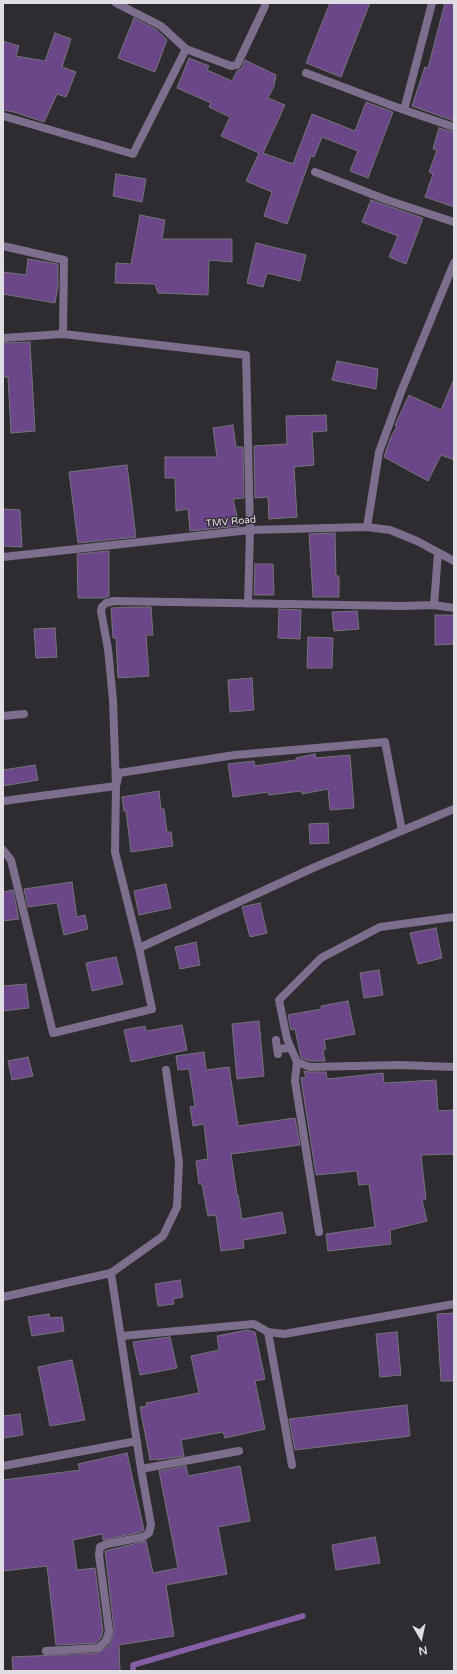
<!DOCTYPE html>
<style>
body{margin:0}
#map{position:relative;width:457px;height:1674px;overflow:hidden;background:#2e2b31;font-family:"Varela Round",sans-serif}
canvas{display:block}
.frame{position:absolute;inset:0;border:4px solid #e0dee2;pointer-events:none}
.north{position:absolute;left:401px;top:1618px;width:40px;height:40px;-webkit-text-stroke:3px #2e2b31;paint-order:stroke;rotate:171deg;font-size:11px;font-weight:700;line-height:16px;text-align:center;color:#e0dee2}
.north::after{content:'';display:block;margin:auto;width:14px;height:18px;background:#e0dee2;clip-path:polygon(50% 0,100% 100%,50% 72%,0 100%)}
</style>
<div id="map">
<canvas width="457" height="1674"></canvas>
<div class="frame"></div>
<div class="north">N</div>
</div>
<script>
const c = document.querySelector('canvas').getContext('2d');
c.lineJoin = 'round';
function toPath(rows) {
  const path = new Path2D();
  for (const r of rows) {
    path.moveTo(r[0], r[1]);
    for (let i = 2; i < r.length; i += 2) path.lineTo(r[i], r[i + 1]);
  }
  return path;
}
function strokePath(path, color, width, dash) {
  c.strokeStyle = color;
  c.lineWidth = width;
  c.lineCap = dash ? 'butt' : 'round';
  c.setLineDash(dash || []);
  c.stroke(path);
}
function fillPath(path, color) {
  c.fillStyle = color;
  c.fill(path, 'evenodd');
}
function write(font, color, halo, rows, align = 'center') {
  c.font = font + ' "Varela Round",sans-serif';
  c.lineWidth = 3;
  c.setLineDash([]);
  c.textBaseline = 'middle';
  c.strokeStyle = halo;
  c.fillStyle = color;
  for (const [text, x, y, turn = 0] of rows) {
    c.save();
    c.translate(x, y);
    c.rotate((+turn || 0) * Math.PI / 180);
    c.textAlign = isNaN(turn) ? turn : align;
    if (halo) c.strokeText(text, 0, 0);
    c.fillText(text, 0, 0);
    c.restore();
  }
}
strokePath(toPath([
 [133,1671,133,1665,303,1616]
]), '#855fa5', 5.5);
const building = toPath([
 [330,3,370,3,341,77,306,63,330,3],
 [445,3,454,3,454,121,412,106,425,67,428,68,445,3],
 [134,18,157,30,167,40,155,72,118,58,134,18],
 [55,33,71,39,62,67,76,72,66,97,57,94,44,122,14,112,3,110,3,41,19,46,16,56,45,61,55,33],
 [189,58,209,66,207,70,232,81,237,71,242,68,245,60,276,75,274,86,268,98,285,105,263,153,293,164,312,114,355,131,366,102,393,112,368,178,350,171,358,151,322,137,314,157,311,156,287,224,264,216,272,192,246,181,259,153,221,136,230,117,209,107,211,103,177,88,189,58],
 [439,128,454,132,454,207,425,197,433,174,429,172,437,150,433,149,439,128],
 [116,174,146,179,142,202,113,196,116,174],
 [371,200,423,218,406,264,389,257,398,236,362,222,371,200],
 [140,215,165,220,162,239,232,239,232,262,209,260,208,295,158,293,155,284,115,283,116,263,131,264,140,215],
 [256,243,306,255,300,281,267,273,263,287,247,283,256,243],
 [28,259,58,264,58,286,55,303,3,294,3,272,26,275,28,259],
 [30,342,35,431,11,433,8,377,3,377,3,343,30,342],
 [337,361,378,369,376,389,332,380,337,361],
 [454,379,454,460,441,455,428,481,384,457,390,439,397,426,395,425,409,395,441,410,454,379],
 [326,415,327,431,312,432,314,465,294,467,297,517,269,519,268,497,255,498,254,446,287,444,286,416,326,415],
 [233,425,236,447,243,447,244,498,233,499,239,526,190,531,188,509,176,511,175,478,165,478,165,457,217,457,213,428,233,425],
 [127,465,136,537,78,543,69,472,127,465],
 [3,509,20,510,22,547,3,546,3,509],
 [335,533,336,576,339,576,339,597,313,597,309,534,335,533],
 [109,551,109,596,104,598,78,598,77,554,109,551],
 [255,564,273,564,274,595,254,595,255,564],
 [128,607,151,607,153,635,146,635,149,676,118,678,116,638,113,638,111,608,128,607],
 [279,609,301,610,300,639,278,638,279,609],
 [357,611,359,629,334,631,332,612,357,611],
 [435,615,454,615,454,644,435,645,435,615],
 [55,628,57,657,36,658,34,629,55,628],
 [308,637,333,638,332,668,307,668,308,637],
 [252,678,254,710,230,712,228,680,252,678],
 [315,754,316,758,350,755,354,808,330,810,328,789,302,794,301,791,269,795,268,792,233,797,228,764,254,761,255,766,296,760,296,758,315,754],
 [35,765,38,780,3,786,3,770,35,765],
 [159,791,161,809,164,809,167,832,171,832,173,846,131,852,126,811,124,811,122,797,159,791],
 [328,823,329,843,310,844,309,824,328,823],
 [72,882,77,917,85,915,88,929,64,935,57,903,28,907,24,889,72,882],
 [166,884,171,908,139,915,134,891,166,884],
 [13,890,19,919,3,921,3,892,13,890],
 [260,903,267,933,250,937,242,907,260,903],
 [436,928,442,958,418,964,410,933,436,928],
 [196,942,200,965,180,969,175,947,196,942],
 [116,957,123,984,92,991,86,963,116,957],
 [379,970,383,995,364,998,360,973,379,970],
 [26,984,29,1008,3,1011,3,986,26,984],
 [348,1001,355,1034,324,1040,326,1049,323,1050,325,1061,311,1061,301,1058,295,1029,291,1030,288,1015,321,1009,321,1006,348,1001],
 [259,1021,264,1076,237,1079,232,1024,259,1021],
 [182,1025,187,1050,131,1062,124,1030,145,1026,146,1031,182,1025],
 [204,1052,206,1070,229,1067,238,1126,295,1118,300,1145,231,1154,237,1195,238,1195,242,1219,282,1212,286,1233,243,1240,244,1248,221,1251,216,1215,208,1216,202,1184,199,1184,196,1161,208,1159,204,1124,193,1126,190,1107,195,1106,189,1069,178,1070,176,1056,204,1052],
 [28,1057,33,1076,12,1080,8,1061,28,1057],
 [304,1071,310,1072,326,1072,327,1079,383,1073,384,1083,436,1080,438,1111,454,1110,454,1154,421,1155,426,1199,422,1200,427,1221,390,1230,391,1244,328,1251,326,1234,375,1227,369,1184,359,1185,357,1171,316,1175,301,1079,301,1078,306,1077,304,1071],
 [180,1280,183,1297,173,1299,174,1304,158,1306,155,1284,180,1280],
 [454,1313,454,1381,441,1381,437,1314,454,1313],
 [49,1314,50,1318,62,1317,64,1331,32,1336,28,1317,49,1314],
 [247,1330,255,1332,265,1379,255,1381,265,1429,225,1438,223,1432,181,1440,184,1456,157,1460,157,1459,150,1460,140,1407,147,1406,146,1403,199,1393,191,1356,219,1350,217,1336,247,1330],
 [397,1332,401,1375,380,1377,376,1334,397,1332],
 [170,1337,177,1368,140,1375,133,1342,170,1337],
 [72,1360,85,1420,50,1426,38,1367,72,1360],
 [407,1405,410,1436,295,1450,289,1419,407,1405],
 [20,1414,23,1435,3,1438,3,1416,20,1414],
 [127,1453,144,1530,141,1532,103,1540,102,1534,73,1540,77,1570,95,1568,103,1631,101,1638,96,1643,56,1645,47,1566,3,1571,3,1480,80,1470,78,1464,127,1453],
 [186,1466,188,1476,240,1466,250,1521,218,1527,227,1574,166,1585,174,1636,119,1645,120,1671,13,1671,12,1657,98,1653,110,1645,114,1630,105,1551,146,1541,153,1573,178,1568,159,1471,186,1466],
 [375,1537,380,1563,336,1570,332,1545,375,1537]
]);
fillPath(building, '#6b4689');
strokePath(building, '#767379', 1);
strokePath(toPath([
 [276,1040,277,1049],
 [278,1054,277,1049,289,1048],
 [3,1466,137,1441],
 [141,1469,239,1451],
 [46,1651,98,1648,106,1641,109,1631,99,1555,100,1547,107,1544,143,1537,149,1533,151,1525,141,1469,111,1273]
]), '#7e6e8d', 8);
strokePath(toPath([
 [116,3,161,26,186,49,231,66,237,65,265,6],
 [306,73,404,110,454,127],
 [404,110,432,3],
 [3,116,133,154,186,49],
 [315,172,387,200,454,222],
 [3,246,64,260,63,334],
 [3,338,63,334,246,355,250,530,248,604],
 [367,527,379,452,401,392,454,263],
 [3,557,250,530,367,527,390,530,417,541,454,561],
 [434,605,438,553],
 [3,716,24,714],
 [3,801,116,786,119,773,235,755,385,742,402,831],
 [3,850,11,860,53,1033,152,1009,139,948,115,852,116,786,113,700,108,649,101,611,102,607,106,603,114,601,403,606,434,605,454,608],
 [454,917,380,927,321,958,279,1000,287,1039,297,1062,310,1067,400,1065,454,1067],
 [139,948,315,867,454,809],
 [297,1062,295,1081,319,1232],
 [3,1297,111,1273,163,1236,177,1207,179,1162,166,1070],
 [268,1332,292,1465],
 [122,1336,254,1324,268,1332,284,1334,454,1304]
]), '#7e6e8d', 8);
write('10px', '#e0dee2', '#2e2b31', [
 ["TMV Road",231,522,-5]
]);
</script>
